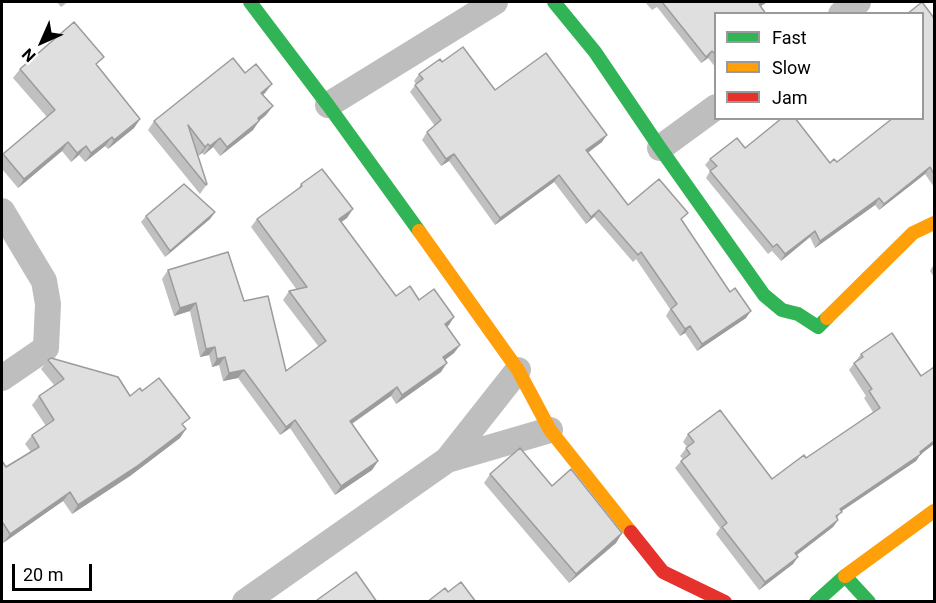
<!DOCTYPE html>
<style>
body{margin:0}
#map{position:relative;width:936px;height:603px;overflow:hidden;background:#fff;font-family:Roboto,sans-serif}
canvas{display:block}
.frame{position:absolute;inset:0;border:3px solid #000;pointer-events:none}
.legend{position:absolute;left:714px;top:12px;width:210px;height:108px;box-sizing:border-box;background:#fff;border:2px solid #999;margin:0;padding:8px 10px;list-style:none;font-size:18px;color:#000}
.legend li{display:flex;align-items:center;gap:12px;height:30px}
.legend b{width:30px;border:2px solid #999}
.north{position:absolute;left:12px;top:12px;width:60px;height:60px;-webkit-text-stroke:4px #fff;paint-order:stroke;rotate:225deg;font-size:16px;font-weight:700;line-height:24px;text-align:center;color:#000}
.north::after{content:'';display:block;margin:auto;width:21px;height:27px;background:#000;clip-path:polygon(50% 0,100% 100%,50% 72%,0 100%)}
.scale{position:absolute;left:12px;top:564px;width:80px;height:27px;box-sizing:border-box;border:3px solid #000;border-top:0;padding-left:8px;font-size:18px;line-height:21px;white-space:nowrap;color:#000;-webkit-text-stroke:4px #fff;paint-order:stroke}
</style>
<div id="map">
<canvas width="936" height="603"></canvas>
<div class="frame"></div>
<ul class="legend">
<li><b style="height:8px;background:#30b455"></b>Fast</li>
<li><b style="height:8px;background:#ff9f0a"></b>Slow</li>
<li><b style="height:8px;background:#e5322d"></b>Jam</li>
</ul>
<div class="north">N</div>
<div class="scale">20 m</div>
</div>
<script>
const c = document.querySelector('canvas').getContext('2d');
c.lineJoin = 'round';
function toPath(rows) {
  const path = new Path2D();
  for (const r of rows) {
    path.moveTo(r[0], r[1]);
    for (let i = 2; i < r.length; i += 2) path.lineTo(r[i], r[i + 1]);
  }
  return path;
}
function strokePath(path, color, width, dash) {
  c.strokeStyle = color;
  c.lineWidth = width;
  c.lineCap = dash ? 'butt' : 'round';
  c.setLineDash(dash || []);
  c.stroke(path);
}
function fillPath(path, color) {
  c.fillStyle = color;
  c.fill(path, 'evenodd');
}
strokePath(toPath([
 [841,14,858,2],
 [328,105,495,2],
 [660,148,716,107],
 [2,211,44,281,48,304,46,348,2,378],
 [447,460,550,430],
 [245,602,447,460,518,370]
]), '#bebebe', 26);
strokePath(toPath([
 [250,2,328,105,419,231],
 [554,2,595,52,660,148,764,295,782,310,798,314,818,327,827,318],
 [816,602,845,576,869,602]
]), '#30b455', 14);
strokePath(toPath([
 [419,231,518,370,550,430,631,532],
 [827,318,913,233,934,223],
 [845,576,934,511]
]), '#ff9f0a', 14);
strokePath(toPath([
 [631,532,663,572,725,602]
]), '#e5322d', 14);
fillPath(toPath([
 [57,2,68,2,61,7],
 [645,2,767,2,761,6,716,14,716,68,708,58,701,63,657,7,652,10],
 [934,18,934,187,925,174,879,210,875,205,815,248,810,237,781,261,772,251,768,254,706,178,710,171,705,165,710,159,745,148,830,163,837,162,922,118],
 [442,62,495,90,602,142,587,153,628,205,682,220,746,318,697,351,685,333,680,336,666,316,670,309,636,259,633,262,594,217,586,224,554,182,495,225,449,161,441,166,422,140,427,132,435,126,410,92,416,84,414,81,419,74],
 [98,66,140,119,134,128,108,149,105,146,85,162,79,155,71,162,62,151,18,188,2,169,2,157,47,117,13,78,20,69],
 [245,73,265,93,263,95,273,106,266,115,259,121,253,130,220,156,213,147,204,155,202,153,198,156,207,184,200,194,148,130,154,121],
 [301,184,347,218,341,222,396,296,419,300,449,325,447,327,460,345,454,353,445,360,441,372,396,404,391,396,352,424,378,461,372,470,335,495,290,428,280,435,238,378,223,381,219,365,212,367,209,355,200,357,190,311,174,316,162,279,168,270,244,301,286,371,319,347,283,300,289,291,297,290,251,227,257,219,298,189],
 [215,212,210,219,165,257,141,222,146,216],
 [934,264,934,277,930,271],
 [861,354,920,455,916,461,842,511,837,518,838,520,833,527,797,555,793,564,759,590,716,534,720,528,675,468,683,459,680,456,687,447,683,442,688,434,772,479,806,458,873,412,864,398,866,396,849,370],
 [48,360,130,396,142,391,184,426,180,438,130,476,72,514,63,501,3,543,2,540,2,461,6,467,31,452,25,444,32,435,46,426,32,405,39,396,54,385,41,369],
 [490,474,622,533,616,543,569,583,484,483]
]), '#c0c0c0');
fillPath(toPath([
 [762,2,767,2,755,10,759,4],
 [712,51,708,58,701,63,706,57],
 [272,84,265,93,255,101,261,93],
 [273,106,266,115,259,121,253,130,220,156,227,147,258,118],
 [140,119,134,128,108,149,114,140],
 [607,135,602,142,581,158,586,150],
 [112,137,105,146,85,162,91,153],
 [220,138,213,147,204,155,210,146],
 [68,142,62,151,18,188,24,179],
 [208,144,202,153,198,156,205,147],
 [86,146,79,155,71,162,77,153],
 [454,154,449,161,441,166,446,159],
 [930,167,925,174,879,210,884,204],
 [559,175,554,182,495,225,500,218],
 [879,198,875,205,815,248,820,241],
 [353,209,347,218,333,228,339,219],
 [599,210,594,217,586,224,591,217],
 [215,212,210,219,165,257,170,251],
 [815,231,810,237,781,261,785,254],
 [196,303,190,311,174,316,180,308],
 [751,311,746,318,697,351,702,344],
 [454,317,449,325,439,332,445,324],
 [690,326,685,333,680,336,685,329],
 [460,345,454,353,437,366,443,357],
 [215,347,209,355,200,357,206,349],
 [225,357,219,365,212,367,217,359],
 [447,363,441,372,396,404,402,395],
 [244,370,238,378,223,381,229,373],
 [397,387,391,396,344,429,350,421],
 [295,420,290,428,280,435,286,427],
 [186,429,180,438,130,476,72,514,78,505],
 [934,441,934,444,920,455,916,461,834,516,840,509],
 [378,461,372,470,335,495,341,486],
 [70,492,63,501,3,543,10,534],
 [838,520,833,527,790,560,795,553],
 [622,533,616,543,569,583,576,574],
 [798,557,793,564,759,590,765,582]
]), '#9c9c9c');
const building = toPath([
 [662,2,762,2,759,4,766,14,716,14,716,55,712,51,706,57,662,2],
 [922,2,934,18,934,174,930,167,884,204,879,198,820,241,815,231,785,254,777,244,773,247,710,171,717,166,710,159,737,138,745,148,782,118,795,118,830,163,834,159,837,162,893,118,922,118,922,14,907,14,922,2],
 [74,22,104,57,96,64,140,119,114,140,112,137,91,153,86,146,77,153,68,142,24,179,3,154,55,110,20,69,74,22],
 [463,47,495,90,546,53,607,135,586,150,628,205,659,179,688,213,681,219,730,292,735,288,751,311,702,344,690,326,685,329,671,309,677,304,641,252,638,255,599,210,591,217,559,175,500,218,454,154,446,159,427,132,441,120,415,85,423,79,419,74,440,59,442,62,463,47],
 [233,58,245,73,256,64,272,84,261,93,273,106,258,118,259,121,227,147,220,138,210,146,208,144,205,147,188,125,207,184,206,185,154,121,233,58],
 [322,169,353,209,339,219,396,296,410,286,419,300,434,289,454,317,445,324,460,345,443,357,447,363,402,395,397,387,350,421,378,461,341,486,295,420,286,427,244,370,229,373,225,357,217,359,215,347,206,349,196,303,180,308,168,270,228,252,244,301,268,296,286,371,326,341,289,291,307,287,257,219,302,186,301,184,322,169],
 [184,184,215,212,170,251,146,216,184,184],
 [892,333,921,376,934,367,934,441,920,452,921,454,840,509,842,512,836,516,838,520,795,553,798,557,765,582,722,527,727,523,681,461,690,454,686,448,694,442,688,434,720,410,772,479,804,455,806,458,880,408,869,391,872,389,854,363,863,357,861,354,892,333],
 [51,358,118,377,130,396,140,388,142,391,159,378,190,418,182,424,186,429,136,467,78,505,70,492,10,534,3,523,2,524,2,461,6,467,39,447,32,435,54,420,39,396,64,379,48,360,51,358],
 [520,448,552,486,571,469,622,533,576,574,490,474,520,448],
 [356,572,377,602,319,602,317,600,356,572],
 [461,582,476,602,427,602,445,588,448,592,461,582]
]);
fillPath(building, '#dfdfdf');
strokePath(building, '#9c9c9c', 1.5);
</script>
